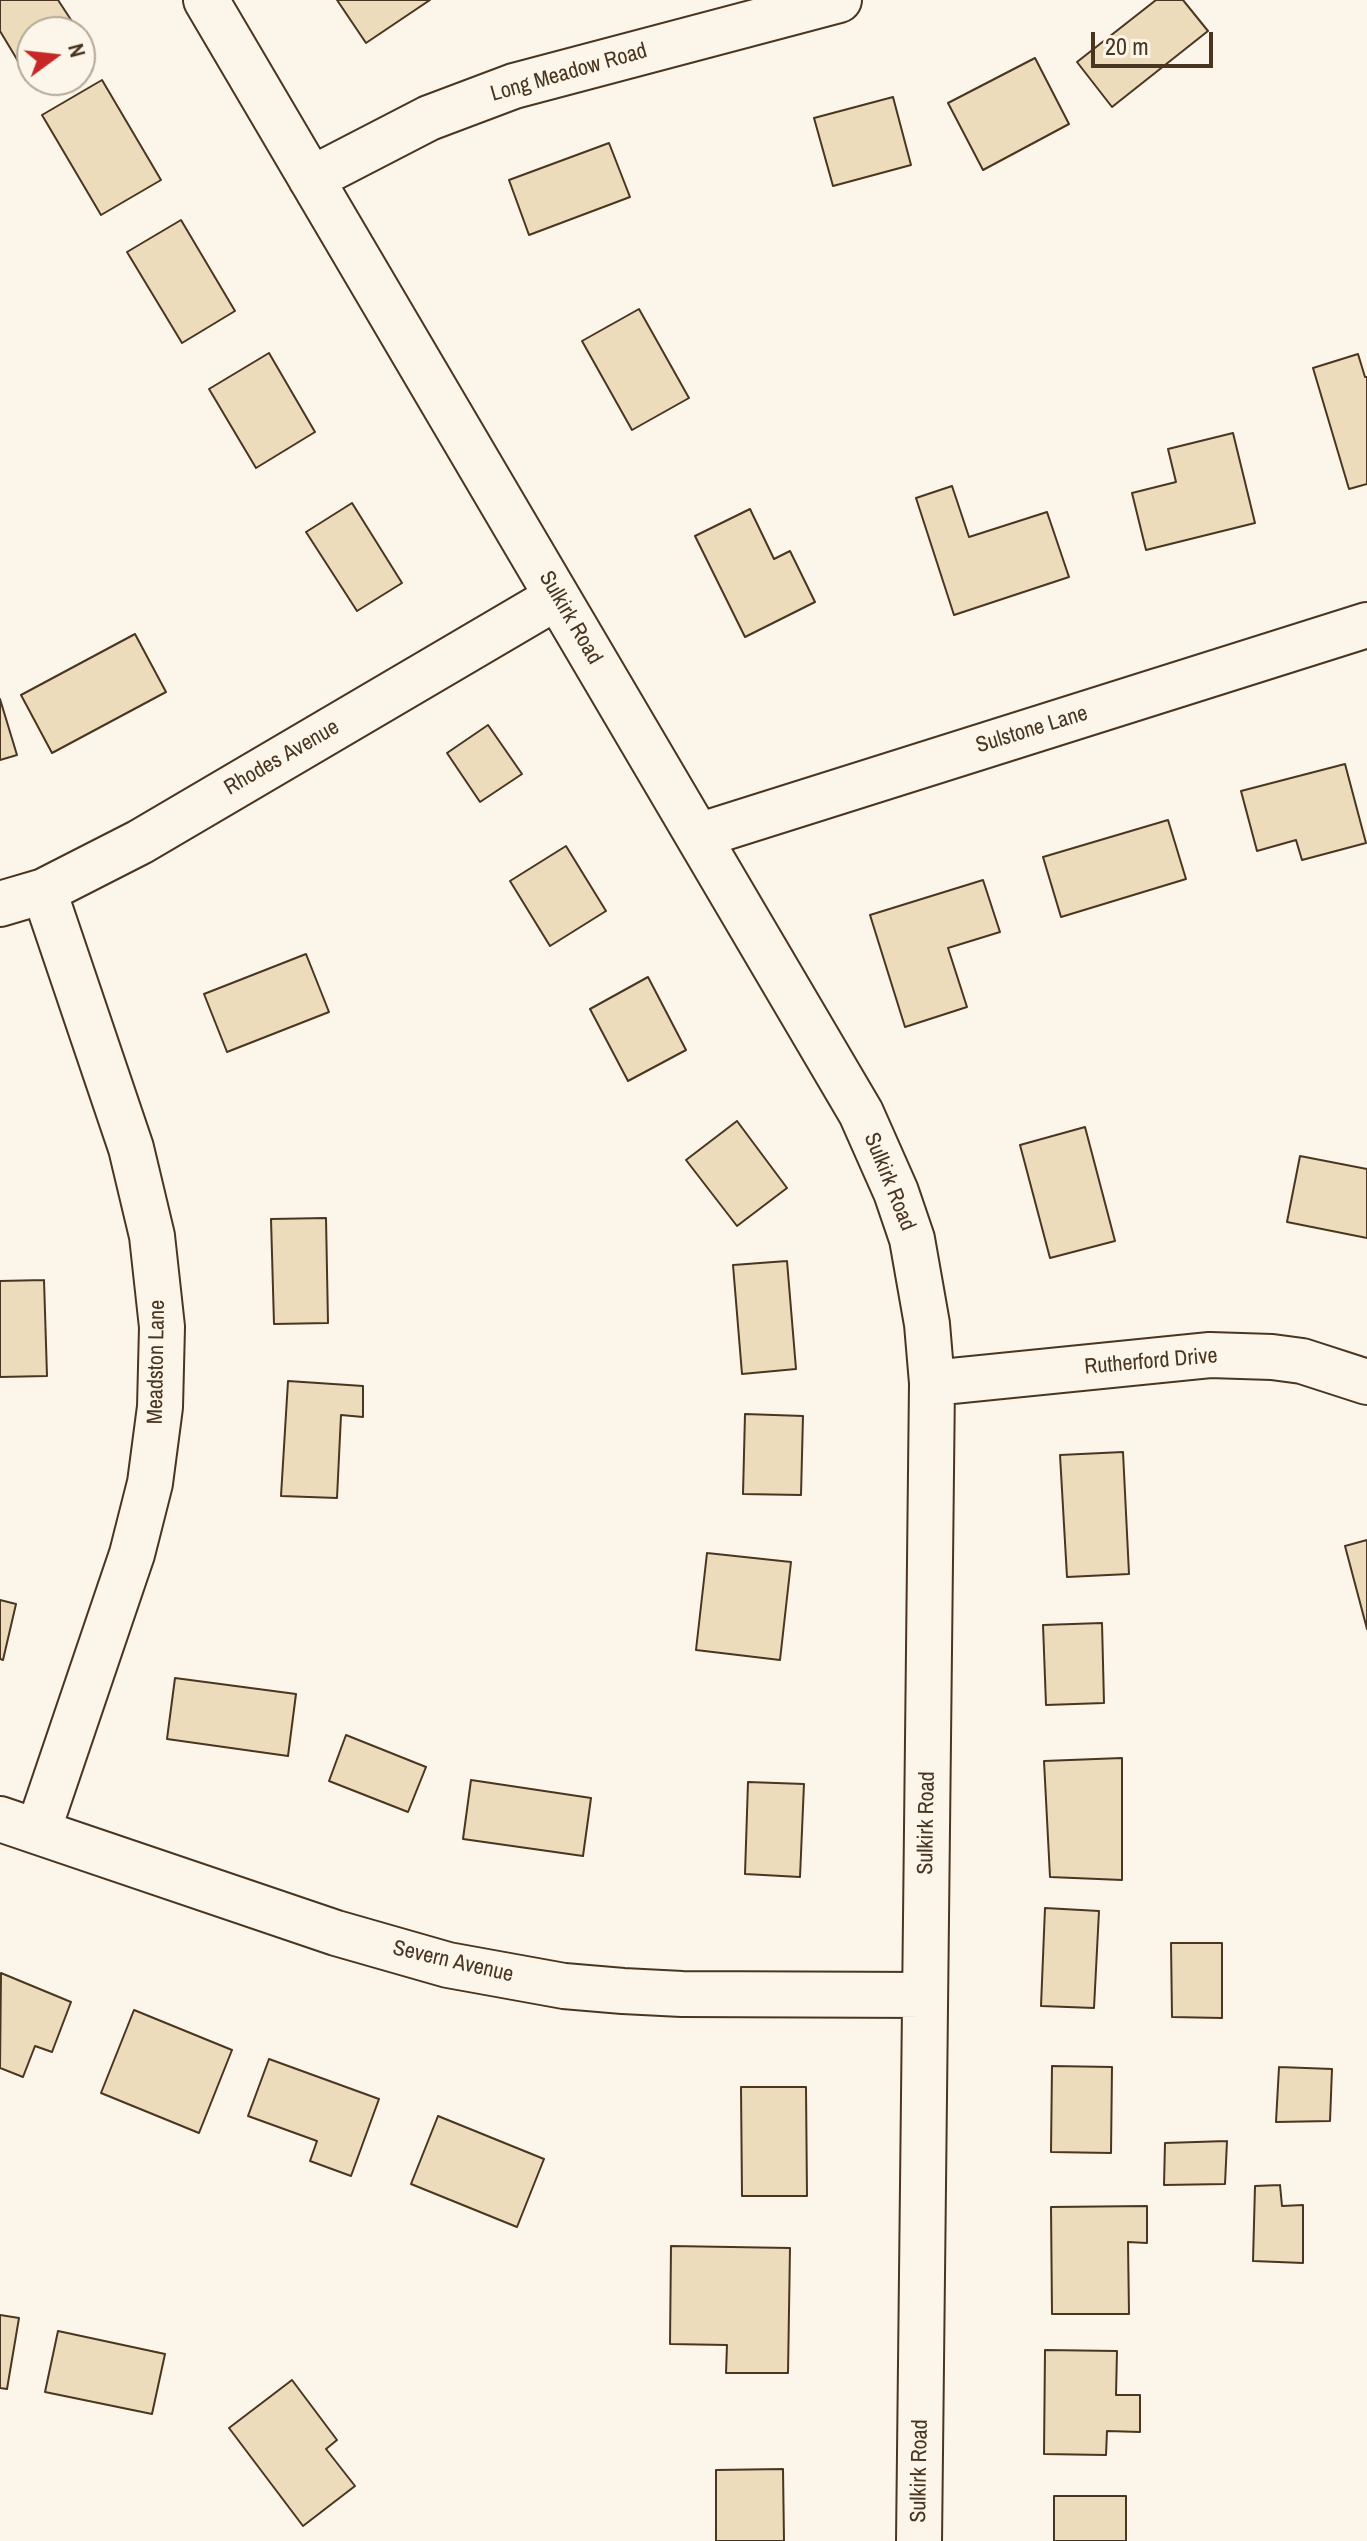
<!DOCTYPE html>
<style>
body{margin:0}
#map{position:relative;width:1367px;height:2541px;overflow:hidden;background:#fbf6e9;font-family:"Archivo Narrow",sans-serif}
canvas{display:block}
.north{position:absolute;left:16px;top:16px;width:80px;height:80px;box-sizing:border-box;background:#fbf6e9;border:2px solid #b4a999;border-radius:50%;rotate:75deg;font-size:22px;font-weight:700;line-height:32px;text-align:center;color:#4a3520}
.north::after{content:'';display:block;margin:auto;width:28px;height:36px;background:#c62828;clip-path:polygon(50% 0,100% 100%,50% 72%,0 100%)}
.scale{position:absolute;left:1091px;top:32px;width:122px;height:36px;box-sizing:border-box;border:4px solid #4a3520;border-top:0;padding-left:10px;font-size:24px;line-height:28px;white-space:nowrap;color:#4a3520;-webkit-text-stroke:6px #fbf6e9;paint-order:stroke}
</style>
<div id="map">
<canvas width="1367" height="2541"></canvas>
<div class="north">N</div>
<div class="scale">20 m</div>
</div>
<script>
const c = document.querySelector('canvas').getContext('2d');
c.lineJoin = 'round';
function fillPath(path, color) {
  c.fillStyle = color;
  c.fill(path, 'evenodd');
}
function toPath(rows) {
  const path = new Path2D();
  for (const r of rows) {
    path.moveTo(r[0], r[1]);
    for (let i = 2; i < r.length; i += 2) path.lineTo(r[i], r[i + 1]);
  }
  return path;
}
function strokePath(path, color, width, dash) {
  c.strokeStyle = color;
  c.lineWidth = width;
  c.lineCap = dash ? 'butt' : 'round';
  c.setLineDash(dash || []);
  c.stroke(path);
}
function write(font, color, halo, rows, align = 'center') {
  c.font = font + ' "Archivo Narrow",sans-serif';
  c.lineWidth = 6;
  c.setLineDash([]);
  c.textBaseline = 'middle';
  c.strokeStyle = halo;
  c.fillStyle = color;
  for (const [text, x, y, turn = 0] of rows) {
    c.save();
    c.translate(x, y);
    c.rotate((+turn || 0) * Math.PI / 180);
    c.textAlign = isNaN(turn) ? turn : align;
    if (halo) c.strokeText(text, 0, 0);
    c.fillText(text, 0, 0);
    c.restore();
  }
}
const building = toPath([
 [0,0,58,0,75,26,65,32,32,32,32,52,18,61,0,31,0,0],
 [337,0,430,0,366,43,337,0],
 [1156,0,1183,0,1208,31,1112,107,1077,62,1156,0],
 [1035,58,1069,124,983,170,948,103,1035,58],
 [102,80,161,180,101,215,42,115,102,80],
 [893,97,911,165,833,186,814,118,893,97],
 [609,143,630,197,529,235,509,180,609,143],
 [181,220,235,311,182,343,127,252,181,220],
 [639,309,689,398,632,430,582,341,639,309],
 [269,353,315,432,256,468,209,389,269,353],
 [1358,354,1365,377,1367,377,1367,484,1349,489,1313,368,1358,354],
 [1233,433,1255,523,1146,550,1132,493,1176,482,1168,449,1233,433],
 [952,486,969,537,1047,512,1069,577,954,615,916,498,952,486],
 [352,503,402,583,357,611,306,532,352,503],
 [750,509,774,559,790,551,815,602,745,637,695,536,750,509],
 [135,634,166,692,52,753,21,695,135,634],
 [0,699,17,755,0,760,0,699],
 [488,725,522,774,480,802,447,753,488,725],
 [1345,764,1366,843,1302,860,1296,840,1257,851,1241,791,1345,764],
 [1168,820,1186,879,1061,917,1043,857,1168,820],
 [566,846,606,911,550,946,510,881,566,846],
 [983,880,1000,932,948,948,967,1007,905,1027,870,915,983,880],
 [306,954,329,1012,227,1052,204,994,306,954],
 [648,977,686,1050,628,1081,590,1009,648,977],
 [737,1121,787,1188,737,1226,686,1160,737,1121],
 [1085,1127,1115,1241,1050,1258,1020,1145,1085,1127],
 [1300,1156,1367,1169,1367,1238,1287,1222,1300,1156],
 [326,1218,328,1323,274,1324,271,1219,326,1218],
 [787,1261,796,1369,742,1374,733,1265,787,1261],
 [44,1280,47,1376,0,1377,0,1281,44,1280],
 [288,1381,363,1386,363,1417,341,1415,337,1498,281,1496,288,1381],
 [745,1414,803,1416,801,1495,743,1494,745,1414],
 [1123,1452,1129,1574,1067,1577,1060,1455,1123,1452],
 [1367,1540,1367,1629,1345,1546,1367,1540],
 [707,1553,791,1562,780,1660,696,1650,707,1553],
 [0,1600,16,1604,3,1660,0,1659,0,1600],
 [1102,1623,1104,1703,1046,1705,1043,1625,1102,1623],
 [175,1678,296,1694,288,1756,167,1739,175,1678],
 [346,1735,426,1767,408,1812,329,1781,346,1735],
 [1122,1758,1122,1880,1050,1877,1044,1761,1122,1758],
 [471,1780,591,1798,583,1856,463,1839,471,1780],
 [748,1782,804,1784,800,1877,745,1874,748,1782],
 [1045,1908,1099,1911,1094,2008,1041,2006,1045,1908],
 [1171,1943,1222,1943,1222,2018,1172,2017,1171,1943],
 [1,1973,71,2002,52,2052,35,2046,23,2077,0,2068,1,1973],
 [134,2010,232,2050,199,2133,101,2093,134,2010],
 [269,2059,379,2099,351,2176,310,2161,317,2141,248,2116,269,2059],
 [1052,2066,1112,2067,1111,2153,1051,2152,1052,2066],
 [1279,2067,1332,2069,1330,2121,1276,2122,1279,2067],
 [741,2087,806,2087,807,2196,742,2196,741,2087],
 [438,2116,544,2159,517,2227,411,2184,438,2116],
 [1227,2141,1225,2184,1164,2185,1165,2143,1227,2141],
 [1280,2185,1282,2206,1303,2205,1303,2263,1253,2261,1255,2186,1280,2185],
 [1147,2206,1147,2243,1128,2242,1129,2314,1052,2314,1051,2207,1147,2206],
 [671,2246,790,2248,788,2373,726,2373,727,2345,670,2344,671,2246],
 [0,2315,19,2318,7,2389,0,2388,0,2315],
 [58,2331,165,2354,152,2414,45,2392,58,2331],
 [1045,2350,1117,2351,1116,2395,1140,2395,1140,2432,1107,2431,1106,2455,1044,2454,1045,2350],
 [292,2380,337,2440,326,2449,355,2486,303,2526,229,2428,292,2380],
 [783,2469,784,2541,716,2541,716,2470,783,2469],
 [1054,2496,1126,2496,1126,2541,1054,2541,1054,2496]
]);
fillPath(building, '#ecdcbc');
strokePath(building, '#4a3520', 2);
const minor = toPath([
 [206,0,861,1113,896,1192,912,1239,927,1324,932,1383,919,2541],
 [311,179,429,118,514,86,839,0],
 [698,836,1367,625],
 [0,904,44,891,140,842,557,597],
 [932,1383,1210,1355,1272,1357,1302,1361,1367,1382],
 [0,1819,336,1933,448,1965,564,1986,623,1991,682,1994,925,1995],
 [38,1831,132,1554,150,1483,160,1407,162,1327,152,1236,131,1148,44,891]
]);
strokePath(minor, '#4a3520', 48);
strokePath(minor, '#fbf6e9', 44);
write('22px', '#4a3520', '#fbf6e9', [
 ["Long Meadow Road",569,73,-16],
 ["Sulkirk Road",570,618,60],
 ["Sulstone Lane",1032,730,-17],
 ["Rhodes Avenue",282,758,-30],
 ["Sulkirk Road",889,1182,68],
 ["Meadston Lane",157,1362,-89],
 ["Rutherford Drive",1151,1362,-5],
 ["Sulkirk Road",927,1823,-89],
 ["Severn Avenue",453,1962,13],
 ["Sulkirk Road",920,2471,-89]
]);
</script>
